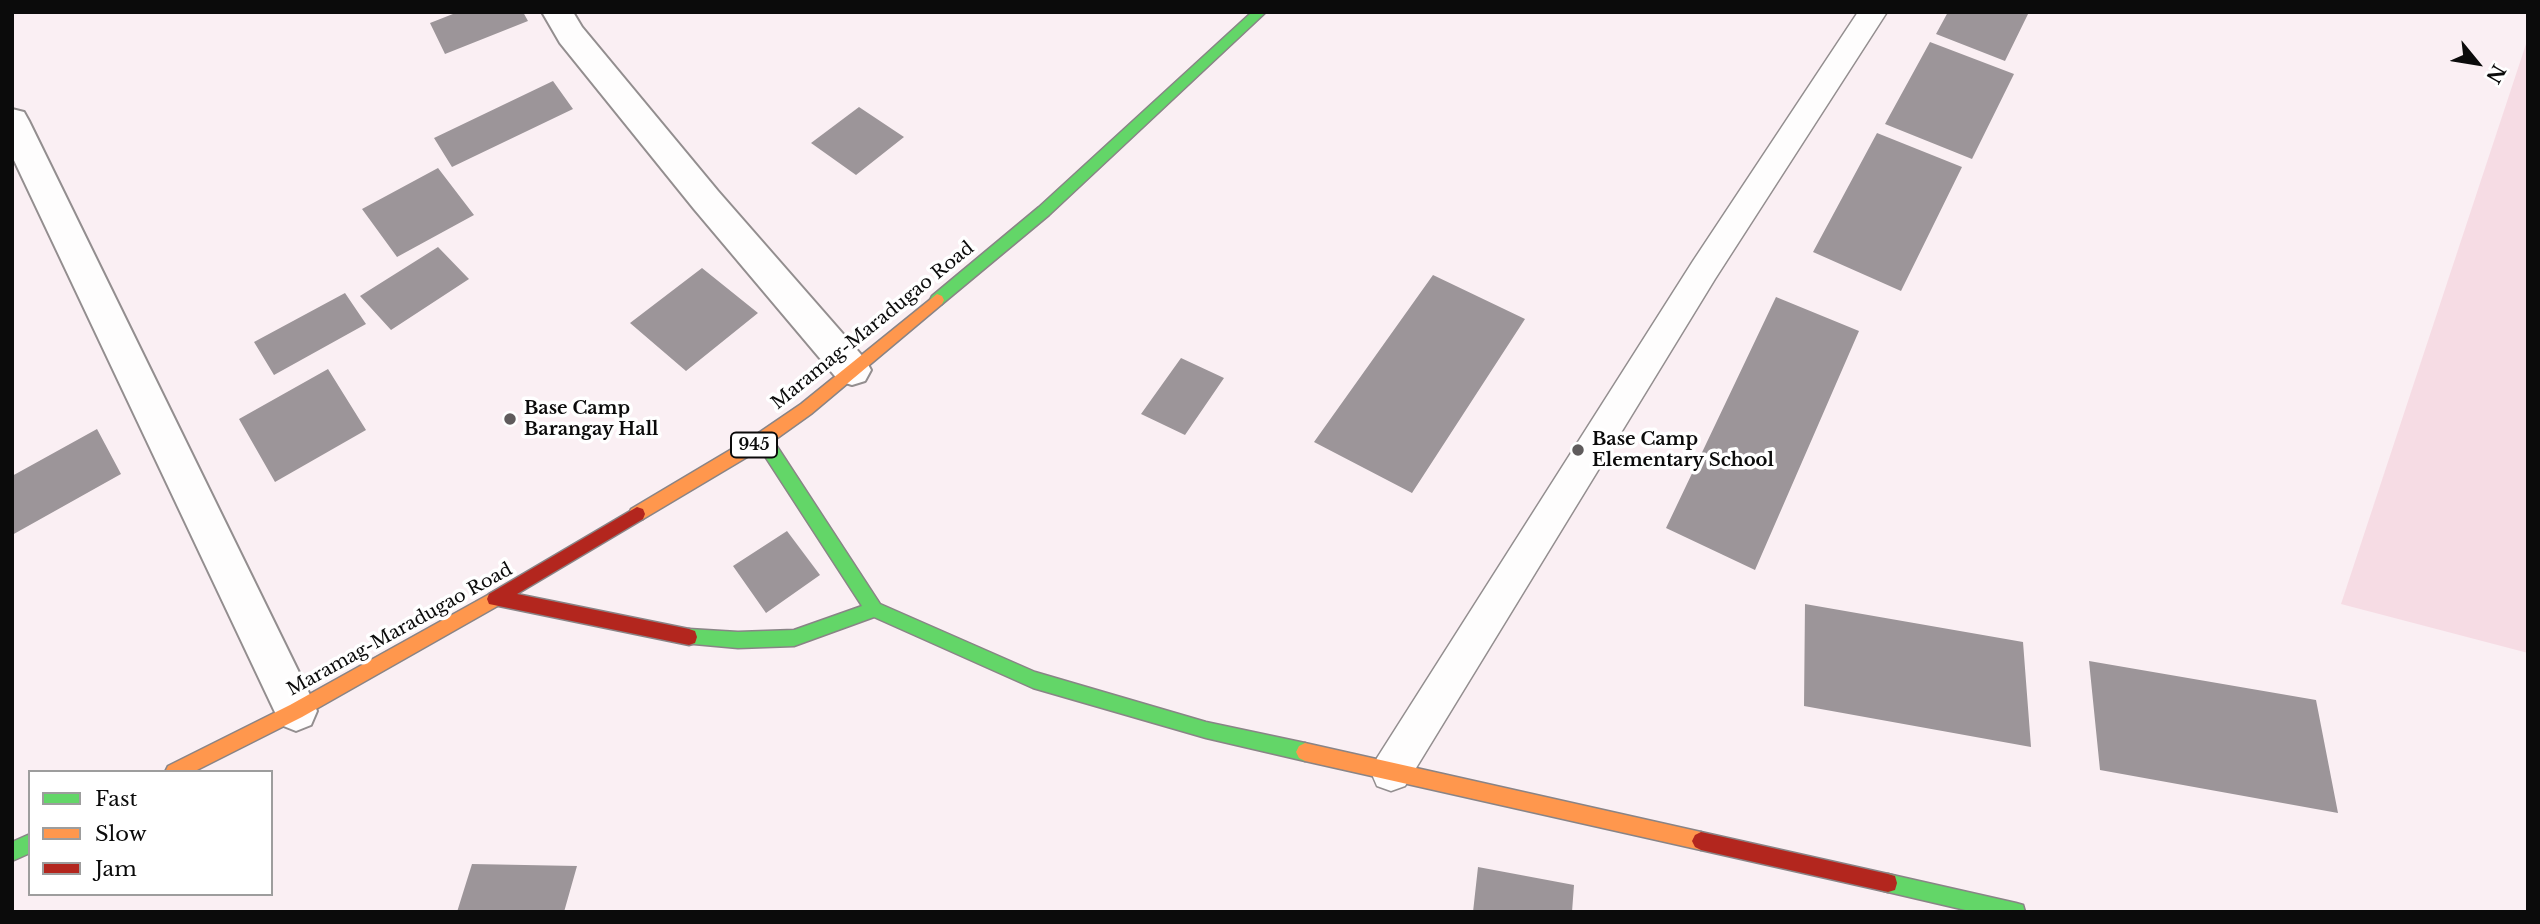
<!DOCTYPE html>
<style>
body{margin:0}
#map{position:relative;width:2540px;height:924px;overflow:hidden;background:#faeff3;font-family:"Libre Baskerville",serif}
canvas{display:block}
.frame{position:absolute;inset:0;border:14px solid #0b0b0b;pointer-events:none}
.legend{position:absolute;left:28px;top:770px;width:245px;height:126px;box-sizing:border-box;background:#fff;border:2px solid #9d9d9d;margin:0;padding:9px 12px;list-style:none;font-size:21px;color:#0b0b0b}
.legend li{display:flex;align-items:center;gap:14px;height:35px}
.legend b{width:35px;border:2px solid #9d9d9d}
.north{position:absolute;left:2442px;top:28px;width:70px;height:70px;-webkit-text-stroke:5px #fff;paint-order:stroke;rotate:120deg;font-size:19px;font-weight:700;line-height:28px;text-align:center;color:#0b0b0b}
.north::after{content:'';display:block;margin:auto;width:24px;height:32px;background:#0b0b0b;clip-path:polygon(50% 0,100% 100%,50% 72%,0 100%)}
</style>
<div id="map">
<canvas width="2540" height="924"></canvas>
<div class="frame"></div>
<ul class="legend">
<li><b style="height:9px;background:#63d668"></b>Fast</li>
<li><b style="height:9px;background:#ff974d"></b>Slow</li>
<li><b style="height:9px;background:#b3261e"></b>Jam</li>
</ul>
<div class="north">N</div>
</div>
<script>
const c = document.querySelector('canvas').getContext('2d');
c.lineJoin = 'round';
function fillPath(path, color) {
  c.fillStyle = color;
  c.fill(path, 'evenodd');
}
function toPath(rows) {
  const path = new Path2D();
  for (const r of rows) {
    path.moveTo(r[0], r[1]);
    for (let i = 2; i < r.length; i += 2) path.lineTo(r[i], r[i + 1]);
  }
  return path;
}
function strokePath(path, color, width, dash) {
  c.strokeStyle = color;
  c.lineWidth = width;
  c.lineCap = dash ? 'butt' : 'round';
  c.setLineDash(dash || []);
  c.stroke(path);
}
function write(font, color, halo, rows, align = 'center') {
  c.font = font + ' "Libre Baskerville",serif';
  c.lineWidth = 7;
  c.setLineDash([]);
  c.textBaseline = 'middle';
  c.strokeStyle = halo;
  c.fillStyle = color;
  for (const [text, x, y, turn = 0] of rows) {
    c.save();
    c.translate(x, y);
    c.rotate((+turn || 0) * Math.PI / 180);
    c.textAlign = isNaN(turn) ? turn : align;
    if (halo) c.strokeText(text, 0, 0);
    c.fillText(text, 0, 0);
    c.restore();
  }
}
fillPath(toPath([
 [2528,38,2528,653,2341,604]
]), '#f6dce4');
fillPath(toPath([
 [458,12,523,12,528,21,445,54,430,23],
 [1948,12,2029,12,2005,61,1936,34],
 [1930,42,2014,74,1972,159,1885,124],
 [553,81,573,109,452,167,434,138],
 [859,107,904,137,856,175,811,143],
 [1877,133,1962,167,1901,291,1813,252],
 [438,168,474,215,397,257,362,209],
 [438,247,469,279,391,330,360,296],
 [702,268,758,313,686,371,630,323],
 [1433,275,1525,319,1412,493,1314,442],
 [345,293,366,324,274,375,254,342],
 [1776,297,1859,331,1755,570,1666,528],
 [1181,358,1224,378,1185,435,1141,414],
 [328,369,366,430,275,482,239,419],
 [97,429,121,474,12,535,12,476],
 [787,531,820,575,766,613,733,566],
 [1805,604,2023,642,2031,747,1804,706],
 [2089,661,2316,700,2338,813,2100,770],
 [472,864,577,866,564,912,457,912],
 [1478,867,1574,885,1572,912,1473,912]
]), '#9c9599');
const lane = toPath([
 [1858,12,1887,12,1715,279,1405,786,1391,791,1377,786,1371,772,1377,758,1693,261,1858,12]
]);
const street = toPath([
 [542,12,573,12,582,27,718,191,865,359,871,370,865,381,852,385,839,381,694,209,560,43,542,12],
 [12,109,24,112,29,121,311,697,317,711,311,725,296,731,281,725,12,156,12,109]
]);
const fast = toPath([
 [1252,12,1266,12,1049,215,942,304,932,304,930,300,932,296,1039,207,1252,12],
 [763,432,769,434,880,604,1035,672,1206,722,1305,743,1311,746,1314,752,1311,758,1305,761,1206,738,1033,688,874,617,794,646,738,648,683,643,681,637,683,631,689,629,738,632,794,630,862,606,757,444,755,439,757,434,763,432],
 [30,834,30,853,12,861,12,842,30,834],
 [1888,874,2016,903,2023,905,2025,912,1974,912,1888,892,1881,890,1879,883,1881,876,1888,874]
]);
const slow = toPath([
 [937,294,942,296,944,300,942,304,811,414,769,444,643,519,637,521,631,519,629,514,631,509,757,434,801,404,937,294],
 [495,591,501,594,503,599,501,604,302,717,193,772,165,772,168,766,290,705,495,591],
 [1305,743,1701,832,1707,835,1710,841,1707,847,1701,850,1305,761,1299,758,1296,752,1299,746,1305,743]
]);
const jam = toPath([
 [637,507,643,509,645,514,643,519,517,594,689,629,695,631,697,637,695,643,689,645,489,604,487,599,489,594,637,507],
 [1701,832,1888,874,1895,876,1897,883,1895,890,1888,892,1701,850,1695,847,1692,841,1695,835,1701,832]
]);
strokePath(lane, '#938e8f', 3);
strokePath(street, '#938e8f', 4);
strokePath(fast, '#898486', 3);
strokePath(slow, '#898486', 3);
strokePath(jam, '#898486', 3);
fillPath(lane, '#fefdfd');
fillPath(street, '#fefdfd');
fillPath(fast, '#63d668');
fillPath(slow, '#ff974d');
fillPath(jam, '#b3261e');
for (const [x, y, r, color] of [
 [510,419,7,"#5f5b5c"],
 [1578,450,7,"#5f5b5c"]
]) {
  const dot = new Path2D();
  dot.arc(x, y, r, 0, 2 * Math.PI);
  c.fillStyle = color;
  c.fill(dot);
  strokePath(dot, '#fff', 2.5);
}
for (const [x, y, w] of [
 [754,445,46]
]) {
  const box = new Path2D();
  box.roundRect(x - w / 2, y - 12.5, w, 25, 5);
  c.fillStyle = '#fff';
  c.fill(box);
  strokePath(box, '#0b0b0b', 2);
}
write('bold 16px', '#0b0b0b', null, [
 ["945",754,445]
]);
write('18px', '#0b0b0b', '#fff', [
 ["Maramag-Maradugao Road",873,326,-39],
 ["Maramag-Maradugao Road",400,630,-29]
]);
write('bold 18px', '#0b0b0b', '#fff', [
 ["Base Camp",524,409],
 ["Barangay Hall",524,430],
 ["Base Camp",1592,440],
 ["Elementary School",1592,461]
], 'left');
</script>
